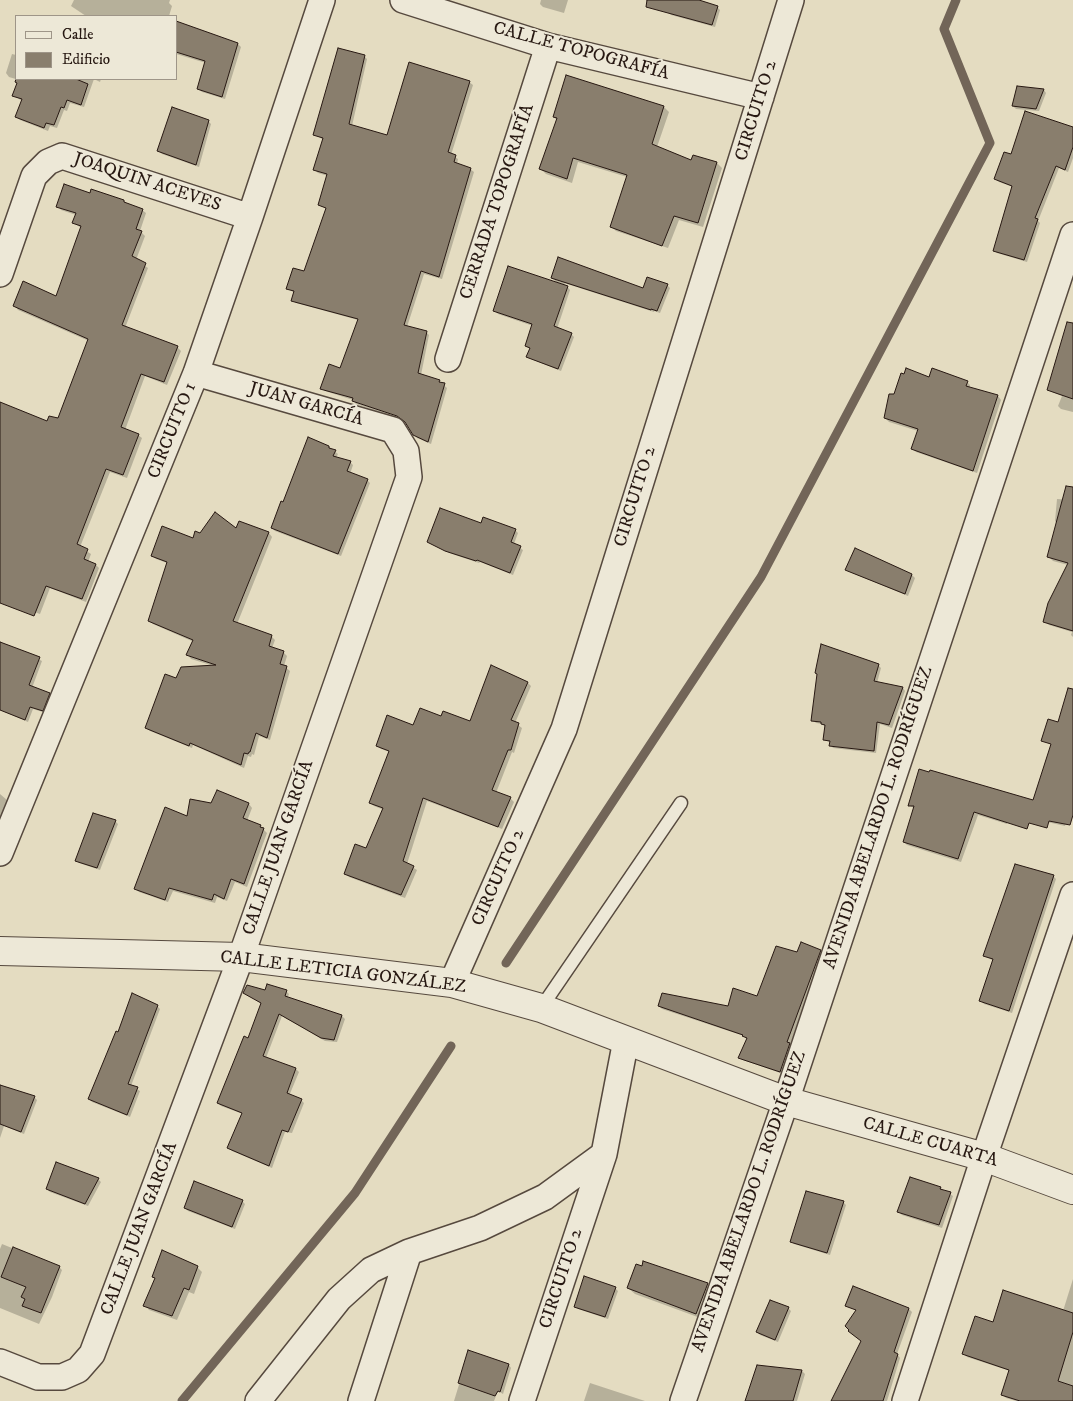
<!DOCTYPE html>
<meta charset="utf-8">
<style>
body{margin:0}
#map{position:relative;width:1073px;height:1401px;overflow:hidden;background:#e4dcc1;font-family:"IM FELL DW Pica",serif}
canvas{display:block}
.legend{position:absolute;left:15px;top:15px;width:162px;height:65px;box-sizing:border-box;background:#ede8d7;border:1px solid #9e9588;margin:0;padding:6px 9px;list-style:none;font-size:15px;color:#271812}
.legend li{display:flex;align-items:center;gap:10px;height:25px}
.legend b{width:25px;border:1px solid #9e9588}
</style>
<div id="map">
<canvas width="1073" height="1401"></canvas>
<ul class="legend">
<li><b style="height:6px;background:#ede8d7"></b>Calle</li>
<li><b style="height:14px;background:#897e6d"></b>Edificio</li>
</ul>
</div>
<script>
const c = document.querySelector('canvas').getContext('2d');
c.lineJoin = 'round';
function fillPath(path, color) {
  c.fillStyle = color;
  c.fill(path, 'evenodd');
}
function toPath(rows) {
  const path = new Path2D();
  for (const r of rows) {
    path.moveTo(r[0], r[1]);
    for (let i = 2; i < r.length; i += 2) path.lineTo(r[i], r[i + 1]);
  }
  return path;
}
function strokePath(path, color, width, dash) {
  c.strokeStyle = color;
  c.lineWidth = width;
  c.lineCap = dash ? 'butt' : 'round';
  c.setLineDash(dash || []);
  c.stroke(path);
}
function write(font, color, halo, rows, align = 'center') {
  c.font = font + ' "IM FELL DW Pica",serif';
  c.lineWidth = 4;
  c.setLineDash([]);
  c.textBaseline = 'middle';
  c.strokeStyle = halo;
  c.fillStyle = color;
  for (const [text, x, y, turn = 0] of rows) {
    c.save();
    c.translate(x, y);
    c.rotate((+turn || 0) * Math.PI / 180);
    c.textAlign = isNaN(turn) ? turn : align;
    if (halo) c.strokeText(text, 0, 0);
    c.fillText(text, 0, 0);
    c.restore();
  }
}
fillPath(toPath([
 [74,0,170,0,169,3,172,6,169,16,86,16,71,6],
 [541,0,568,0,564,13,543,7,540,4],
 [672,0,695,0,717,7,720,10,715,27,671,15,668,12],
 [176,23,238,44,241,47,225,99,202,92,198,89,206,63,176,54],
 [12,54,16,55,16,79,101,79,100,82,94,79,84,107,70,103,67,111,64,110,57,128,50,126,48,131,20,120,16,116,22,101,13,95,19,80,9,77,6,73],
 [364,56,367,59,352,126,388,136,469,82,473,85,451,155,458,159,457,164,470,169,474,172,442,279,424,274,407,327,426,332,429,335,421,375,439,381,447,388,431,444,417,438,407,423,401,419,356,404,353,400,325,391,322,388,340,369,358,320,296,303,293,300,295,293,288,289,305,273,327,209,319,205,328,176,318,173,315,170,324,140,315,135],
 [567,76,664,107,669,112,657,147,692,162,694,156,717,163,722,168,703,227,679,220,668,248,616,231,611,226,627,177,578,162,572,183,546,174,541,169,557,120,554,117],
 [1044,90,1046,93,1039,111,1016,109,1013,106],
 [208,121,211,124,199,167,162,154,159,151],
 [1073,129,1073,158,1068,172,1059,168,1038,221,1040,223,1027,262,997,253,994,250,1013,187,999,182,996,179],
 [90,194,124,201,128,205,142,210,146,213,140,231,145,236,136,260,148,268,125,328,177,347,181,351,167,385,145,376,125,430,138,435,142,438,127,478,110,472,80,547,91,554,88,562,96,565,99,568,86,602,50,588,40,614,0,600,0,421,48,423,58,420,89,341,18,310,15,306,57,298,81,228,74,223,76,215,61,210,58,206],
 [552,278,644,289,667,285,670,288,660,313,654,311,654,312,564,283,570,290,557,329,571,334,574,337,561,371,531,359,528,357,530,349,526,346,533,326,498,314,495,311,558,284],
 [1073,364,1073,412,1061,409,1058,406,1062,396,1052,392,1049,389],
 [929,378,967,382,970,385,970,388,998,396,1001,400,977,473,916,452,912,448,918,431,889,422,885,418,895,395],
 [329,447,338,454,336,458,350,462,353,465,350,474,367,480,370,483,341,556,275,531,272,528,284,504],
 [1057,499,1073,500,1073,637,1071,635,1072,632,1049,625,1044,621,1068,565,1053,561,1049,557,1057,524,1055,521],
 [239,523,269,533,272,537,237,624,271,636,275,640,272,648,283,652,287,656,284,666,290,671,270,740,259,736,254,755,252,754,251,757,248,756,244,768,193,745,192,748,150,731,146,727,177,680,214,666,191,659,188,655,194,642,153,624,149,621,167,563,156,559,152,555,193,540,201,534,237,530],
 [481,525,515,530,518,533,514,544,523,550,513,575,480,562,479,563,449,553,429,542],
 [847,569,912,575,915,578,908,596,850,572],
 [0,642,20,650,42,661,32,688,49,694,52,697,46,713,33,709,28,722,0,710],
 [878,665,881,668,877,683,903,688,905,691,892,728,880,724,876,753,833,748,831,745,831,743,825,740,826,727,822,724,816,723,813,720],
 [528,683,531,686,515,723,522,728,514,753,512,752,496,793,510,798,514,802,502,829,427,801,407,864,417,870,405,898,349,877,345,873,367,850,384,810,374,806,370,803,390,752,381,749,377,745,414,727,442,717,471,723],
 [1073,728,1073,799,1065,826,1038,820],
 [218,792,249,804,252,808,247,821,260,826,267,833,247,887,235,882,227,901,217,897,215,903,173,891,168,902,139,892,136,889,188,818,212,805],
 [0,794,7,800,0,818],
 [1014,798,1007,824,978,815,961,862,907,845,904,842,915,809,909,805],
 [115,821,118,824,100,870,79,863,76,860],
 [1053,876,1056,879,1012,1013,984,1004,981,1001,994,961,984,956],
 [820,951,823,954,790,1045,792,1047,783,1074,743,1060,740,1057,747,1040,744,1036,662,1009,659,1006,729,1008,758,997,797,954],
 [286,991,289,994,287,999,342,1016,345,1019,337,1042,325,1041,282,1016,266,1058,296,1069,299,1072,289,1096,301,1100,304,1103,292,1133,285,1132,272,1168,232,1151,229,1148,243,1114,221,1106,218,1103,249,1040,262,1004,245,993],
 [157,1006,160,1009,131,1086,140,1091,130,1117,92,1102,89,1099,119,1034],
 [0,1085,34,1097,37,1100,24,1134,4,1126,0,1138],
 [98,1179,101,1182,88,1206,50,1192,47,1189],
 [940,1188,953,1196,942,1228,902,1215,899,1212],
 [242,1201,245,1204,235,1229,188,1211,185,1208],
 [843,1202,846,1205,830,1255,794,1244,791,1241],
 [2,1244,59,1267,62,1270,52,1297,39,1324,0,1308,0,1249],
 [197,1267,202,1272,194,1294,189,1292,177,1320,149,1310,145,1305],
 [1073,1279,1073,1401,1016,1401,1006,1398,1002,1394,1010,1371,967,1357,963,1353,994,1324,1063,1311],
 [707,1284,713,1290,703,1319,635,1294,628,1288],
 [615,1288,618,1291,608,1319,578,1309,575,1306],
 [847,1306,909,1309,912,1312,897,1354,900,1358,887,1401,833,1401,862,1341,857,1311],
 [788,1308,791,1311,778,1342,760,1335,757,1332],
 [469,1352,509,1365,511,1368,503,1394,498,1391,494,1401,454,1401],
 [758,1366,802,1371,805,1374,797,1401,746,1401],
 [590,1383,645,1401,584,1401]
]), '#0003');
strokePath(toPath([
 [506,963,761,577,990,143,944,29,956,0],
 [182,1401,355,1193,451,1046]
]), '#726558', 9);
const building = toPath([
 [647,0,699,0,718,6,712,25,646,7,647,0],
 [176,21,238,43,222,97,197,89,205,61,176,52,176,21],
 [338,48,365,55,349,124,387,135,409,62,470,81,448,152,456,155,454,162,471,168,439,277,421,271,404,325,427,331,418,373,440,380,439,382,445,383,428,442,413,435,405,422,397,416,352,401,353,398,320,389,329,364,340,368,358,319,291,301,294,291,286,289,293,268,304,271,326,208,318,205,327,174,313,170,323,138,313,135,338,48],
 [566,75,664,106,652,144,691,160,693,155,717,162,698,223,674,216,662,246,610,227,627,175,573,158,567,179,539,169,557,118,553,117,566,75],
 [16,79,76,79,88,84,81,105,67,100,64,108,61,107,54,125,46,123,44,128,15,117,22,99,12,96,17,83,15,82,16,79],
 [1017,86,1044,89,1036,109,1012,106,1017,86],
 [172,107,209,120,196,165,157,151,172,107],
 [1025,111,1073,127,1073,147,1065,170,1056,166,1035,218,1038,219,1024,260,993,251,1012,186,994,179,1004,152,1011,154,1025,111],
 [64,184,90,193,91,189,124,200,124,202,143,209,136,229,142,231,132,256,146,263,122,325,178,346,164,382,141,374,121,427,139,434,123,475,106,469,77,544,88,549,84,559,96,564,82,599,46,586,34,616,0,603,0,402,47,421,49,416,58,418,88,339,13,306,23,281,56,296,81,226,72,223,76,213,56,207,64,184],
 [558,257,643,288,647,277,668,284,657,311,651,309,651,310,551,278,558,257],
 [508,266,568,286,554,326,572,333,558,369,526,357,530,348,525,346,532,324,493,311,508,266],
 [1067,322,1073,323,1073,399,1047,390,1067,322],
 [906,368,929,377,932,368,968,381,966,386,998,395,973,471,911,449,918,429,884,418,889,394,894,394,901,373,904,374,906,368],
 [308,437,329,446,329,448,336,450,333,456,351,461,347,471,368,479,338,554,271,528,281,501,283,502,308,437],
 [1066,486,1073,487,1073,631,1043,622,1048,603,1068,563,1047,557,1066,486],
 [440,508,481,523,483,517,516,529,511,542,521,546,510,573,477,560,476,561,445,551,427,542,440,508],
 [215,512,236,528,239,521,269,532,233,621,272,635,269,646,284,651,280,664,287,666,267,738,256,733,250,752,249,752,248,754,244,753,241,765,190,743,189,746,145,728,165,674,176,678,181,667,216,665,186,655,193,640,148,621,167,562,151,556,162,526,193,538,195,531,200,533,215,512],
 [855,548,912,574,905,594,845,570,855,548],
 [0,642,40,657,29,685,50,693,43,711,30,707,25,720,0,710,0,642],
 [821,644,879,664,874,681,903,687,889,725,877,722,874,751,829,746,830,741,823,740,825,725,821,724,821,722,811,721,817,674,815,673,821,644],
 [491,665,528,682,511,720,519,723,511,750,508,750,492,790,511,797,498,827,423,798,403,861,414,866,401,895,344,874,355,844,366,848,383,808,369,803,389,751,376,746,387,715,413,725,420,708,441,716,443,711,470,721,491,665],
 [1068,688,1073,689,1073,815,1070,825,1049,821,1047,828,1029,823,1027,829,974,812,958,859,903,842,914,806,908,806,919,769,929,772,930,770,1033,800,1051,744,1041,741,1048,719,1058,722,1068,688],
 [217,790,249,803,243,818,261,825,260,827,264,828,244,884,231,879,224,899,214,894,212,900,169,888,165,900,134,889,165,807,187,816,190,799,211,803,217,790],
 [93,813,116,820,97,868,75,861,93,813],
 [1015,864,1054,875,1009,1011,979,1001,993,959,983,956,1015,864],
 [801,942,821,950,787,1042,790,1043,780,1072,738,1058,747,1038,742,1036,743,1035,658,1006,662,993,728,1006,733,988,757,996,776,946,797,952,801,942],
 [267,984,287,990,285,996,342,1015,334,1040,321,1038,279,1014,263,1056,296,1068,287,1093,302,1099,289,1130,288,1132,282,1130,269,1166,227,1148,242,1113,217,1103,244,1036,248,1038,261,1003,243,993,247,985,265,990,267,984],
 [132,993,158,1005,128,1084,138,1087,127,1115,88,1099,116,1031,118,1032,132,993],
 [0,1085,35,1096,21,1132,0,1124,0,1085],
 [56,1162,99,1178,85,1204,46,1189,56,1162],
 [910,1177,941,1187,940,1189,951,1192,939,1225,897,1212,910,1177],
 [194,1181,243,1200,232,1227,184,1208,194,1181],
 [806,1191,844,1201,827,1253,790,1242,806,1191],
 [13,1247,60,1266,41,1313,22,1306,25,1299,21,1297,26,1287,1,1277,13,1247],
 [162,1250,198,1266,189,1290,184,1288,172,1316,143,1306,155,1278,152,1277,162,1250],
 [643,1261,708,1283,696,1314,627,1288,636,1264,642,1266,643,1261],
 [584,1276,616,1287,605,1317,574,1307,584,1276],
 [853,1286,909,1308,894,1352,898,1354,883,1401,831,1401,861,1341,848,1331,849,1330,845,1326,856,1310,845,1306,853,1286],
 [1003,1290,1073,1313,1073,1332,1058,1381,1073,1386,1073,1401,1020,1401,1001,1395,1009,1370,962,1354,975,1316,993,1322,1003,1290],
 [770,1300,789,1307,775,1340,756,1332,770,1300],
 [468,1350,509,1364,500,1392,498,1391,495,1396,458,1383,468,1350],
 [757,1365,802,1370,793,1401,745,1401,757,1365]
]);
fillPath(building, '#897e6d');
strokePath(building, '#271812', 1);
const service = toPath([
 [541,1008,681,803]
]);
const minor = toPath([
 [403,0,548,46,761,97],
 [0,274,34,176,48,162,62,156,250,217],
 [448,359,548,46],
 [0,853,196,373,250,217,322,0],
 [452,983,564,729,791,0],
 [0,1362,38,1377,62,1377,78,1370,92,1354,241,957,409,477,406,451,393,430,196,373],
 [258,1401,339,1299,371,1270,409,1252,480,1228,545,1197,604,1154],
 [361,1401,409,1252],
 [522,1401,604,1154,626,1040],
 [683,1401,786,1101,1073,235],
 [905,1401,984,1157,1073,895]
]);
const tertiary = toPath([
 [0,951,241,957,452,983,541,1008,786,1101,984,1157,1073,1190]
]);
strokePath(service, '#56493e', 15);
strokePath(minor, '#56493e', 28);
strokePath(tertiary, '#56493e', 30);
strokePath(service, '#ede8d7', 12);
strokePath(minor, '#ede8d7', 25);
strokePath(tertiary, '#ede8d7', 28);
write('18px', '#271812', '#ede8d7', [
 ["CALLE TOPOGRAFÍA",581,52,15],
 ["CIRCUITO 2",757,111,-73],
 ["JOAQUIN ACEVES",147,183,18],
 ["CERRADA TOPOGRAFÍA",498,202,-72],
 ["JUAN GARCÍA",306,405,16],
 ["CIRCUITO 1",173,431,-68],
 ["CIRCUITO 2",636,497,-73],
 ["AVENIDA ABELARDO L. RODRÍGUEZ",879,818,-72],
 ["CALLE JUAN GARCÍA",279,848,-71],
 ["CIRCUITO 2",499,878,-66],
 ["CALLE LETICIA GONZÁLEZ",343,973,7],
 ["CALLE CUARTA",930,1143,16],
 ["AVENIDA ABELARDO L. RODRÍGUEZ",750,1202,-71],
 ["CALLE JUAN GARCÍA",140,1229,-69],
 ["CIRCUITO 2",562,1279,-72]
]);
</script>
